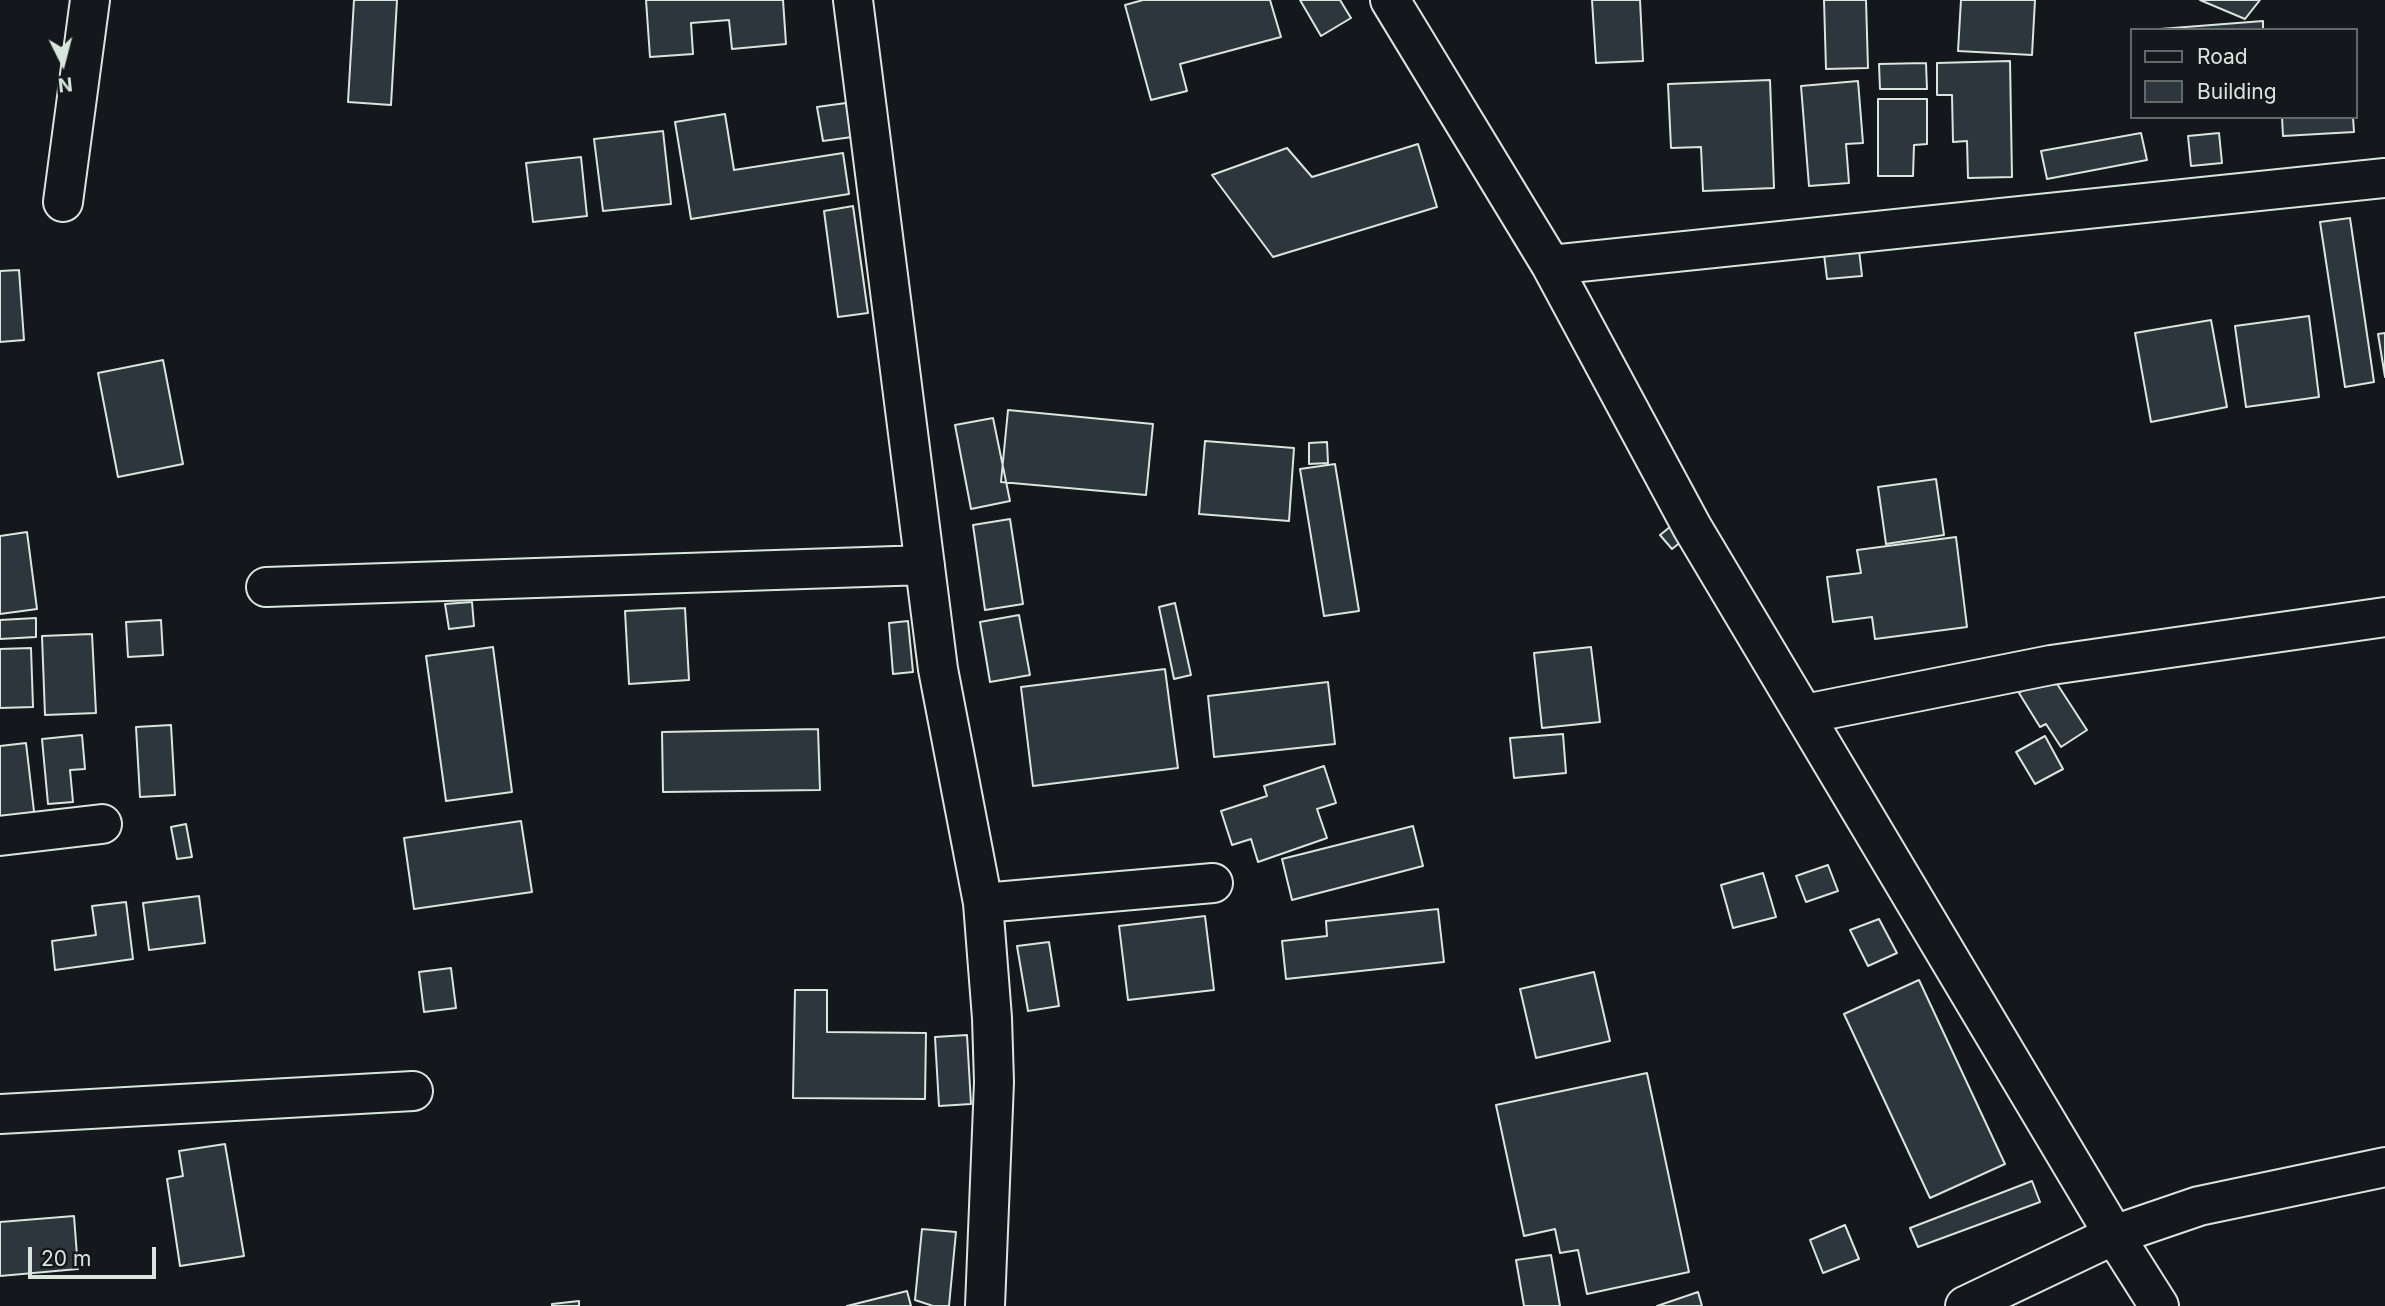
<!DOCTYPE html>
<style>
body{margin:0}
#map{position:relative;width:2385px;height:1306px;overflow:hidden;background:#14181c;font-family:Inter,sans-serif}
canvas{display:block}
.legend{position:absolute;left:2130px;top:28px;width:228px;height:91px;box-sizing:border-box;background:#14181c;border:2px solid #626a69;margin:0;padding:9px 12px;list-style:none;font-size:21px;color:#d8e6dc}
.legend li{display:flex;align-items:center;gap:14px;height:35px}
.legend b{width:35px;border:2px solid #626a69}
.north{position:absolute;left:28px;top:28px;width:70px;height:70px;-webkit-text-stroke:5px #14181c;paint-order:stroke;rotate:174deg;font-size:19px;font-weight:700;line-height:28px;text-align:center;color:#d8e6dc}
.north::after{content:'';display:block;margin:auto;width:24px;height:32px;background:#d8e6dc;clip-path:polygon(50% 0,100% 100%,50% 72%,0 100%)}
.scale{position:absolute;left:28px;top:1247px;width:128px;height:32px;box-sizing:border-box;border:4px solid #d8e6dc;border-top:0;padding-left:9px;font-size:21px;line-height:24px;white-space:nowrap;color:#d8e6dc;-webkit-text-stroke:5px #14181c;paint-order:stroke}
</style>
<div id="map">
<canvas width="2385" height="1306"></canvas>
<ul class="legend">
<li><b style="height:9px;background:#14181c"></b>Road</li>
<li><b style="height:19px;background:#2c363c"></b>Building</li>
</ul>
<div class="north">N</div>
<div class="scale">20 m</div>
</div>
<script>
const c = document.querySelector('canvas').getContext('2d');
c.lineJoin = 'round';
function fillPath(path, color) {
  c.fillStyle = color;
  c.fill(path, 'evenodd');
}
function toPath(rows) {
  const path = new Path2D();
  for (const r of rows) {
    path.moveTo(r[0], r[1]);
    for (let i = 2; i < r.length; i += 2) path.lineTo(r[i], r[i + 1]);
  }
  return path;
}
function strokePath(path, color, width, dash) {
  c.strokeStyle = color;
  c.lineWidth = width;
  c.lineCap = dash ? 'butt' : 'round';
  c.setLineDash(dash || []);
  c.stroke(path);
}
const building = toPath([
 [354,0,397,0,391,105,348,102,354,0],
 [646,0,783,0,786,44,732,49,729,20,691,23,693,54,650,57,646,0],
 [1143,0,1270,0,1281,37,1180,64,1187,91,1151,100,1125,5,1143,0],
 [1300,0,1340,0,1351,18,1321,36,1300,0],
 [1592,0,1640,0,1643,61,1596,63,1592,0],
 [1824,0,1866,0,1868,68,1826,69,1824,0],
 [1961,0,2035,0,2032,55,1958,51,1961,0],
 [2200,0,2260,0,2245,19,2200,0],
 [2263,21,2263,30,2160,30,2160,29,2263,21],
 [2010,61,2012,177,1968,178,1967,141,1953,142,1952,95,1937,95,1937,63,2010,61],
 [1926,63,1927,89,1880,89,1879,64,1926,63],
 [1770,80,1774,188,1703,191,1701,147,1671,148,1668,84,1770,80],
 [1858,81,1863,143,1846,144,1849,183,1809,186,1801,86,1858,81],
 [1878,99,1927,99,1927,144,1914,145,1913,176,1878,176,1878,99],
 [846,103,852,137,823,141,817,107,846,103],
 [725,114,734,170,843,153,849,194,691,219,675,122,725,114],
 [2282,117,2353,117,2354,132,2283,136,2282,117],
 [663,131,671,204,603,211,594,139,663,131],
 [2141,133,2147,160,2047,179,2041,151,2141,133],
 [2219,133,2222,163,2191,166,2188,136,2219,133],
 [1418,144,1437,207,1273,257,1212,175,1287,148,1312,177,1418,144],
 [581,157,587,216,533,222,526,163,581,157],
 [853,206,868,313,838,317,824,211,853,206],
 [2350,218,2374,382,2345,387,2320,222,2350,218],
 [1859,250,1862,276,1827,279,1824,254,1859,250],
 [19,270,24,340,0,342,0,271,19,270],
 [2309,316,2319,397,2246,407,2235,326,2309,316],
 [2211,320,2227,407,2151,422,2135,333,2211,320],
 [2385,333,2385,377,2378,334,2385,333],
 [163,360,183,464,118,477,98,373,163,360],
 [1008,410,1153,424,1146,495,1001,482,1008,410],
 [993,418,1010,501,971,509,955,425,993,418],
 [1205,441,1294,448,1289,521,1199,514,1205,441],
 [1327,442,1328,463,1309,464,1309,443,1327,442],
 [1335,464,1359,611,1324,616,1300,469,1335,464],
 [1936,479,1944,535,1886,544,1878,487,1936,479],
 [1010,519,1023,604,985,610,973,525,1010,519],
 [1676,522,1687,537,1672,549,1660,535,1676,522],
 [27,532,37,609,0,614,0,536,27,532],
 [1956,537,1967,627,1875,639,1872,617,1833,622,1827,577,1861,573,1857,550,1956,537],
 [472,602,474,626,449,629,445,604,472,602],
 [1175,603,1191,675,1174,679,1159,607,1175,603],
 [685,608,689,680,629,684,625,611,685,608],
 [1019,615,1030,675,990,682,980,622,1019,615],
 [36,618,36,637,0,639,0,620,36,618],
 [161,620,163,655,128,657,126,622,161,620],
 [908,621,913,672,893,674,889,623,908,621],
 [92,634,96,713,45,715,42,636,92,634],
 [493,647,512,792,446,801,426,656,493,647],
 [1591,647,1600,722,1542,728,1534,653,1591,647],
 [31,648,33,707,0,708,0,649,31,648],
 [1165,669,1178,768,1033,786,1021,687,1165,669],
 [2050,673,2087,730,2061,747,2046,724,2040,727,2019,693,2050,673],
 [1328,682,1335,744,1214,757,1208,696,1328,682],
 [171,725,175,795,140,797,136,727,171,725],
 [818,729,820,790,663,792,662,732,818,729],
 [1563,734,1566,773,1514,778,1510,738,1563,734],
 [82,735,85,769,70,770,73,802,48,804,42,739,82,735],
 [2045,736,2063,769,2035,784,2016,752,2045,736],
 [26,743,35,820,0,824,0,746,26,743],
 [1324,766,1336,803,1317,809,1327,838,1258,862,1251,839,1232,845,1221,811,1267,796,1264,786,1324,766],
 [521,821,532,892,414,909,404,838,521,821],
 [186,824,192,857,177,859,171,827,186,824],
 [1413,826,1423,866,1292,900,1282,859,1413,826],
 [1828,865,1838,891,1806,902,1796,876,1828,865],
 [1763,873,1776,917,1733,928,1721,885,1763,873],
 [199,896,205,943,149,950,143,903,199,896],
 [126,902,133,959,55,970,52,941,96,935,92,906,126,902],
 [1438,909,1444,962,1286,979,1282,941,1327,936,1326,921,1438,909],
 [1205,916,1214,990,1128,1000,1119,926,1205,916],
 [1879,919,1897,953,1868,966,1850,930,1879,919],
 [1049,942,1059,1006,1028,1011,1017,946,1049,942],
 [451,968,456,1008,424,1012,419,972,451,968],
 [1594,972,1610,1041,1536,1058,1520,989,1594,972],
 [1919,980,2005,1164,1930,1198,1844,1014,1919,980],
 [795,990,827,990,827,1032,926,1033,925,1099,793,1098,795,990],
 [967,1035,971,1104,939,1106,935,1037,967,1035],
 [1647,1073,1689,1272,1587,1294,1578,1250,1560,1253,1555,1229,1524,1236,1496,1105,1647,1073],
 [225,1144,244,1256,180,1266,167,1179,183,1176,179,1151,225,1144],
 [2032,1181,2040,1202,1918,1247,1910,1228,2032,1181],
 [74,1216,78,1269,0,1276,0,1222,74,1216],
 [1845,1225,1859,1259,1823,1273,1810,1240,1845,1225],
 [922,1229,956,1232,949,1306,933,1306,915,1300,922,1229],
 [1551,1255,1560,1306,1524,1306,1516,1260,1551,1255],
 [907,1291,911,1306,847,1306,907,1291],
 [1698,1292,1702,1306,1657,1306,1698,1292],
 [579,1301,579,1306,552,1306,552,1304,579,1301]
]);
fillPath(building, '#2c363c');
strokePath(building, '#d8e6dc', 2);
const minor = toPath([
 [853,0,938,669,983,903,992,1018,994,1082,985,1306],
 [1390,0,1551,265,1692,527,2114,1235,2159,1306],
 [63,202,90,0],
 [1551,265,2385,178],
 [266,587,925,565],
 [1805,714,2051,665,2385,617],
 [0,836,102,824],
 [983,903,1213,883],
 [0,1114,413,1091],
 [1965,1306,2114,1235,2199,1206,2385,1167]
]);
strokePath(minor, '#d8e6dc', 42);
strokePath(minor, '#14181c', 38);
</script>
